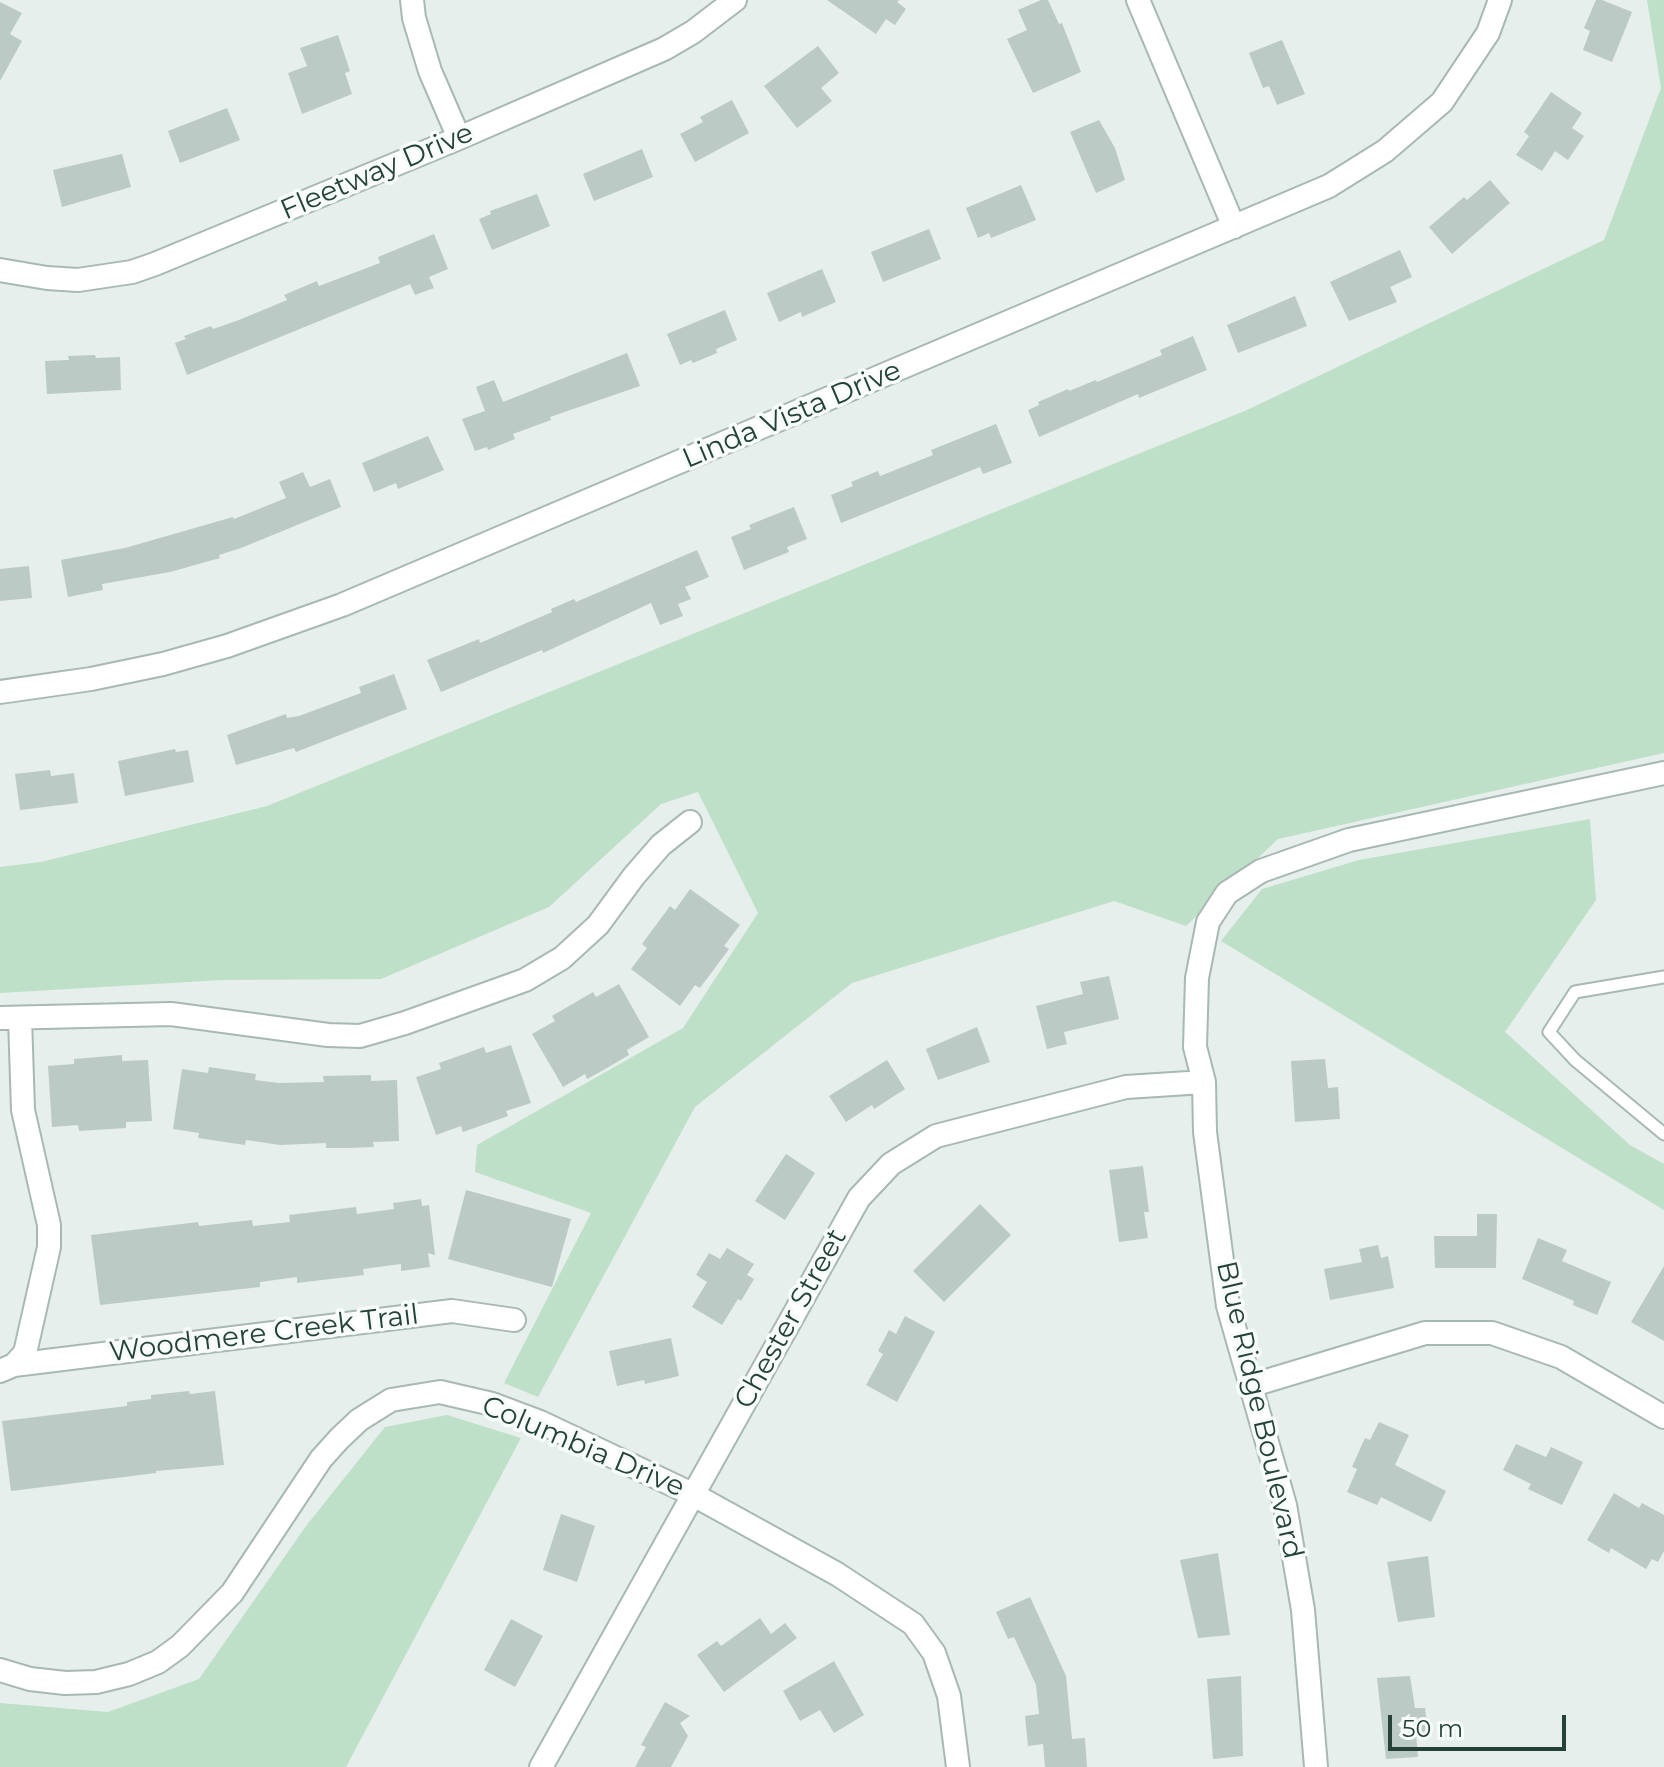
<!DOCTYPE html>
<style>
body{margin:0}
#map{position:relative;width:1664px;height:1767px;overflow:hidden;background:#e6efeb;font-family:Montserrat,sans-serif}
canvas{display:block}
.scale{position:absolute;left:1388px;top:1715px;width:178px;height:36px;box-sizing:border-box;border:4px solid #24423a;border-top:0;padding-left:10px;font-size:24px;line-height:28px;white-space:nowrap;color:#24423a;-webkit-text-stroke:6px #f7fbf9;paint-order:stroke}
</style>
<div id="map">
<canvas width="1664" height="1767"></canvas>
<div class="scale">50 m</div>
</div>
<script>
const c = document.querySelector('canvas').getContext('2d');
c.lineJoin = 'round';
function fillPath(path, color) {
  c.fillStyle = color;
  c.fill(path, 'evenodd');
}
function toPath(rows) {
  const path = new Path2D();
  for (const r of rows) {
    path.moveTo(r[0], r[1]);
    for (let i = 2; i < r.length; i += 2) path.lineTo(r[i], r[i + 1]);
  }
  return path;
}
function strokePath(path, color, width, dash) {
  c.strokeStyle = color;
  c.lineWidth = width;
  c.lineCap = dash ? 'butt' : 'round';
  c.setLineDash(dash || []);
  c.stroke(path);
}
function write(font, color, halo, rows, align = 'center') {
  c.font = font + ' Montserrat,sans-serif';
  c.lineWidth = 7;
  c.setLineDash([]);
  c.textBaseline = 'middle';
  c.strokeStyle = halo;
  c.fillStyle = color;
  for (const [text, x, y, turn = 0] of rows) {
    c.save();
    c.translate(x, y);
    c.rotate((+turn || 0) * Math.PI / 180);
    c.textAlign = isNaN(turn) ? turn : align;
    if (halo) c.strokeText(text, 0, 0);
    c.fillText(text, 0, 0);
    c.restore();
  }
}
fillPath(toPath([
 [1647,0,1664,0,1664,753,1278,839,1186,926,1114,901,852,983,695,1107,538,1397,504,1383,591,1213,475,1172,477,1145,683,1028,758,913,698,792,661,804,549,907,381,979,222,980,0,993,0,867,41,862,267,806,1247,410,1604,240,1661,88],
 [1590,819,1596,900,1505,1032,1630,1145,1664,1164,1664,1210,1221,941,1262,889,1359,860],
 [447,1415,521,1438,346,1767,0,1767,0,1703,108,1712,199,1679,306,1526,385,1427]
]), '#bfe0c8');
fillPath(toPath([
 [827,0,899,0,897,2,906,9,895,25,886,19,876,34],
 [1041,0,1048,0,1059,24,1062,23,1081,72,1033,93,1007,39,1027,30,1018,10],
 [1596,0,1602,0,1632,12,1612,62,1583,50,1590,31,1584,28],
 [0,2,22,13,10,34,22,41,0,81],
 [338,35,350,71,345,73,352,94,302,114,288,73,307,66,300,48],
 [1282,40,1305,94,1277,105,1269,86,1263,88,1249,53],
 [818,46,839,73,821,88,832,101,797,128,764,86],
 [1551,92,1582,113,1572,128,1584,136,1568,160,1555,151,1542,171,1516,155,1529,136,1524,132],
 [732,100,749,133,695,162,680,134,703,122,700,117],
 [227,108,240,140,180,163,168,131],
 [1099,120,1115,148,1125,180,1096,193,1070,132],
 [642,149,653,177,594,201,583,174],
 [122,154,131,187,62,207,53,170],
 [1490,180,1510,203,1452,254,1429,227,1464,197,1467,200],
 [1021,185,1036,220,991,238,989,233,978,238,966,208],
 [537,194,550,226,492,250,479,219,491,214,490,211],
 [929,229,941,259,883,282,871,252],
 [434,234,448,269,429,277,434,288,415,295,410,284,187,375,175,343,186,339,184,336,211,326,213,329,239,320,287,300,284,295,317,281,319,286,380,263,378,257],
 [1400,250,1412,277,1390,287,1397,302,1349,321,1330,282],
 [822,269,836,302,802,317,801,312,779,322,767,293],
 [1295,296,1307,326,1238,353,1227,325],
 [725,310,737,340,716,349,717,353,693,363,691,360,680,365,667,334],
 [1193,336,1207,370,1139,398,1138,394,1039,437,1028,410,1039,405,1038,402,1068,389,1069,391,1096,380,1097,382,1162,355,1160,350],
 [627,353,640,386,550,417,551,420,513,434,515,439,488,450,487,447,475,451,462,419,485,411,476,387,494,380,503,402],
 [95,355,96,358,120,357,121,390,47,394,45,361,69,360,68,356],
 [996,424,1012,463,983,474,980,467,841,523,831,495,853,486,851,482,878,471,880,476,933,455,931,450],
 [428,436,444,470,398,489,396,483,374,492,362,463],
 [303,472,310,487,330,479,341,507,241,548,219,555,220,558,170,572,102,584,103,590,68,597,61,560,125,548,233,517,234,519,286,498,279,482],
 [794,507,807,539,787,547,789,552,744,570,731,537,751,529,749,525],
 [697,550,709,577,685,587,691,599,678,604,683,616,660,625,651,603,543,653,542,650,441,692,427,660,479,639,480,643,552,612,551,609,574,599,576,602],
 [29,566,32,598,0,601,0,569],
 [394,674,407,709,296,752,294,748,236,765,227,735,286,714,287,718,299,716,361,693,359,687],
 [175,749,176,752,188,750,194,782,125,796,118,761],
 [50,770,51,776,74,773,78,803,20,810,15,774],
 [690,889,740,925,724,946,729,949,700,988,695,985,680,1006,631,969,647,948,642,944,670,906,675,910],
 [1109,976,1119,1019,1064,1032,1067,1044,1047,1049,1036,1006,1083,994,1080,982],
 [619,984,649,1037,627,1050,629,1055,600,1072,587,1079,585,1074,563,1087,532,1034,555,1021,552,1016,593,992,596,997],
 [977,1027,990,1062,938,1080,926,1049],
 [511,1045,531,1103,506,1111,508,1116,463,1132,461,1126,436,1135,416,1077,441,1069,439,1063,484,1047,486,1053],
 [122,1055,122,1061,148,1060,152,1121,126,1122,126,1128,79,1131,78,1125,52,1127,48,1066,74,1064,74,1059],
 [1325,1059,1328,1088,1338,1087,1340,1119,1295,1122,1291,1061],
 [887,1060,905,1089,874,1109,872,1105,846,1122,829,1096],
 [209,1067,256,1074,255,1080,279,1083,324,1082,323,1076,371,1075,371,1081,397,1080,399,1141,373,1142,374,1147,349,1148,326,1148,326,1143,280,1145,246,1140,245,1145,198,1138,199,1133,173,1129,182,1069,208,1073],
 [786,1154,815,1173,785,1220,755,1201],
 [1143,1166,1149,1212,1144,1212,1148,1238,1119,1242,1109,1170],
 [466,1190,571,1219,552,1287,448,1259],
 [421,1199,422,1206,429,1205,435,1255,428,1253,430,1267,401,1271,401,1264,363,1269,364,1275,297,1283,297,1277,260,1282,260,1287,100,1305,91,1235,198,1222,199,1226,252,1220,253,1226,290,1222,289,1215,356,1207,357,1214,394,1209,393,1203],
 [980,1204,1011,1235,944,1302,913,1271],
 [1477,1214,1497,1214,1496,1268,1435,1268,1434,1236,1477,1236],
 [1538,1238,1567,1250,1562,1261,1611,1282,1597,1315,1573,1305,1574,1301,1522,1279],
 [1378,1245,1381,1258,1388,1256,1394,1288,1330,1300,1324,1269,1362,1262,1359,1249],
 [727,1248,754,1264,747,1275,754,1279,741,1301,738,1299,722,1325,692,1307,707,1282,696,1275,709,1253,720,1259],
 [1664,1266,1664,1341,1631,1322],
 [905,1316,935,1332,897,1402,866,1385,883,1354,878,1351,889,1330,896,1334],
 [671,1338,679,1376,645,1384,644,1380,617,1386,609,1351],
 [189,1391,190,1394,215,1391,224,1465,156,1471,156,1473,11,1491,2,1421,127,1406,127,1402,151,1399,151,1395],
 [1379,1422,1409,1435,1395,1465,1446,1491,1431,1522,1381,1497,1377,1505,1347,1492,1357,1469,1352,1467,1365,1438,1370,1440],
 [1516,1444,1546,1457,1551,1447,1583,1462,1562,1505,1528,1489,1531,1484,1503,1470],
 [1614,1493,1639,1508,1642,1503,1664,1515,1664,1551,1658,1562,1652,1559,1646,1569,1611,1548,1609,1553,1587,1540],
 [561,1514,595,1526,577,1582,543,1570],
 [1218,1553,1230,1635,1198,1638,1180,1560],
 [1428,1556,1435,1617,1398,1622,1387,1562],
 [1030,1597,1066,1676,1072,1739,1085,1738,1087,1767,1045,1767,1043,1744,1028,1746,1025,1716,1039,1714,1036,1685,1014,1637,1008,1639,996,1612],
 [760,1618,771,1634,785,1623,797,1638,724,1692,697,1655,717,1641,721,1646],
 [511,1619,543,1636,515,1687,484,1670],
 [834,1661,864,1715,834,1733,820,1710,800,1721,783,1691],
 [1241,1676,1243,1756,1213,1759,1207,1679],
 [1410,1676,1415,1708,1425,1708,1428,1731,1416,1733,1418,1757,1386,1759,1377,1678],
 [665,1702,690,1716,680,1723,688,1736,671,1767,635,1767,646,1747,641,1745]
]), '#bbcac4');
const lane = toPath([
 [1664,977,1575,992,1549,1032,1575,1060,1664,1134]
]);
const street = toPath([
 [412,0,414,18,430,71,459,138],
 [1138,0,1234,227],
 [0,270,47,278,78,280,132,272,155,264,459,138,664,49,693,32,735,0],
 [0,692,91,679,163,664,227,646,342,605,1329,186,1385,151,1442,102,1488,33,1500,0],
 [0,1018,171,1014,328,1035,360,1036,405,1023,525,980,562,958,598,925,634,876,661,845,690,822],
 [14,1365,452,1311,514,1320],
 [0,1371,14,1365,25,1353,49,1247,49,1225,23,1110,20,1018],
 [1253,1385,1425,1333,1492,1333,1561,1357,1664,1417],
 [0,1670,30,1679,65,1683,96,1682,129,1674,158,1662,180,1646,232,1593,321,1459,339,1439,359,1420,391,1400,440,1392,492,1404,540,1422,692,1494,837,1574,913,1624,934,1653,949,1696,958,1767],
 [541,1767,859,1198,891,1164,936,1136,1126,1087,1204,1082],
 [1316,1767,1303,1610,1285,1505,1228,1306,1205,1132,1204,1082,1195,1047,1197,978,1208,922,1227,893,1261,871,1349,840,1664,773]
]);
strokePath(lane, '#a8b8b2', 15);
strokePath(street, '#a8b8b2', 26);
strokePath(lane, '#fff', 11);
strokePath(street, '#fff', 22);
write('28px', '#24423a', '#f7fbf9', [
 ["Fleetway Drive",377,172,-23],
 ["Linda Vista Drive",792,415,-23],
 ["Chester Street",791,1319,-61],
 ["Woodmere Creek Trail",264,1334,-7],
 ["Blue Ridge Boulevard",1259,1410,77],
 ["Columbia Drive",583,1447,23]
]);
</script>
